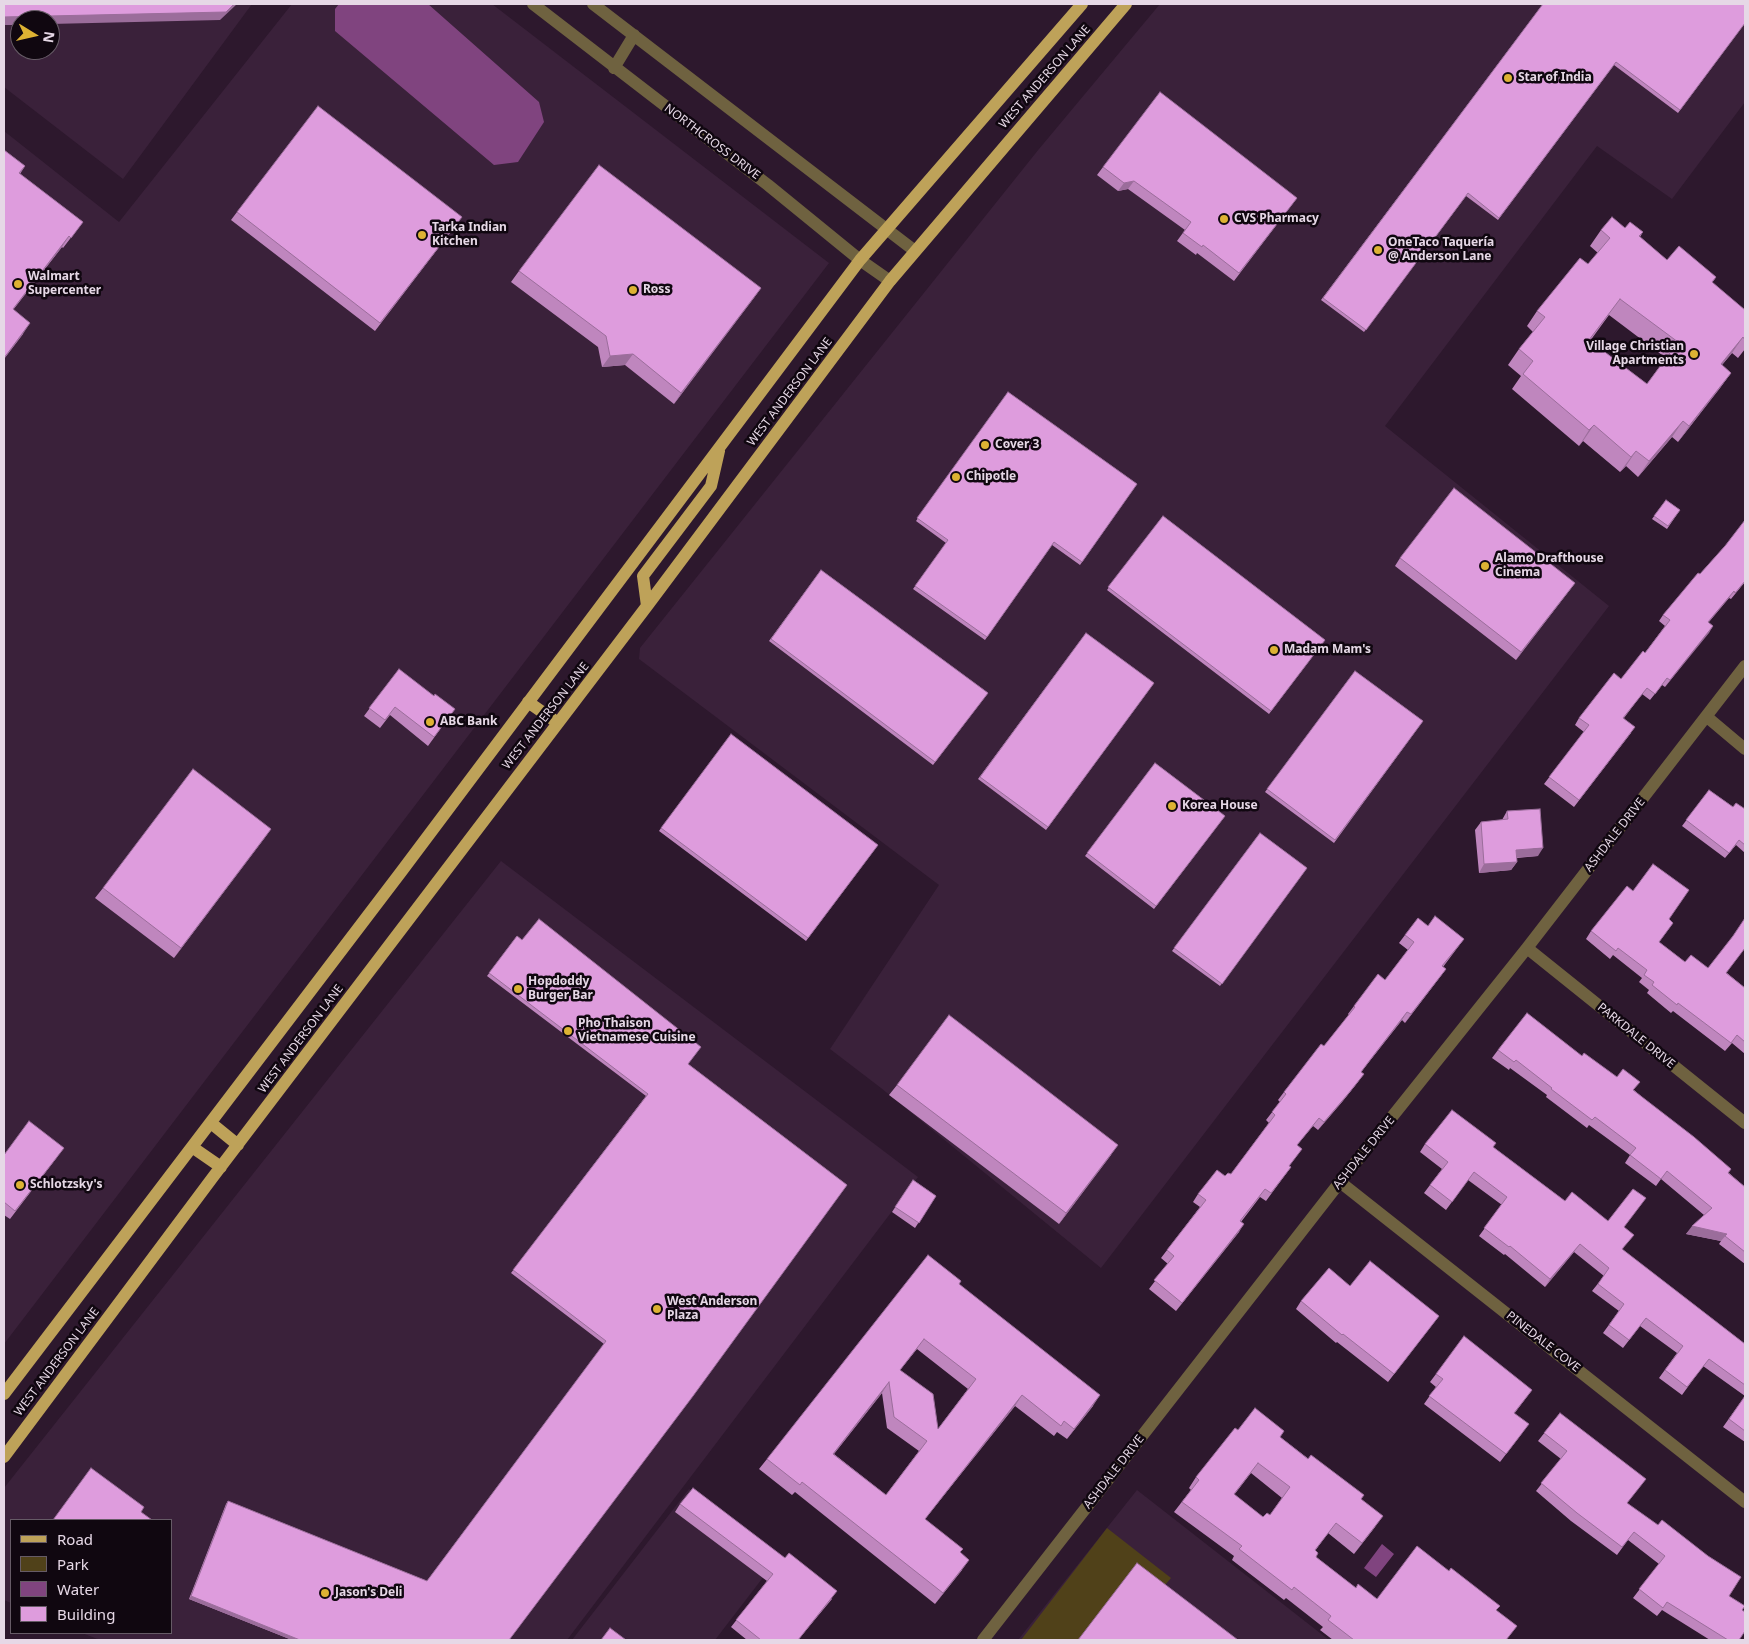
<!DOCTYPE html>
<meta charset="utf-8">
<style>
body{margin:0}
#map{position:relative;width:1749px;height:1644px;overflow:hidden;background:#2d182d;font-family:"Noto Sans",sans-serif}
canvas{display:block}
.frame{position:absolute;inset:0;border:5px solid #e6d8e6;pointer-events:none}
.legend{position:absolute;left:10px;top:1519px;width:162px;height:115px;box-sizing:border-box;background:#100710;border:1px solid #665b66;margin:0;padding:6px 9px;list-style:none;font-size:15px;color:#e6d8e6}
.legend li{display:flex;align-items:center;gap:10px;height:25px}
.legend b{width:25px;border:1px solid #665b66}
.north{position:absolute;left:10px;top:10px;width:50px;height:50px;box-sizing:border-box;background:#100710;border:1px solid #665b66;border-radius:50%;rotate:99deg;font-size:14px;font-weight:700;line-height:20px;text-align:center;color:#e6d8e6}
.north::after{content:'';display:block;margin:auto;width:18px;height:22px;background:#ddb233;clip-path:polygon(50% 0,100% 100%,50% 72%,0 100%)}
</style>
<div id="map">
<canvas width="1749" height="1644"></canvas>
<div class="frame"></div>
<ul class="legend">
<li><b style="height:6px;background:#bea259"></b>Road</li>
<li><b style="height:14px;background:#504119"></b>Park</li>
<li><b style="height:14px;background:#80447f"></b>Water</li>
<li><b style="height:14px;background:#de9cdd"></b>Building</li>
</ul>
<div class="north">N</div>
</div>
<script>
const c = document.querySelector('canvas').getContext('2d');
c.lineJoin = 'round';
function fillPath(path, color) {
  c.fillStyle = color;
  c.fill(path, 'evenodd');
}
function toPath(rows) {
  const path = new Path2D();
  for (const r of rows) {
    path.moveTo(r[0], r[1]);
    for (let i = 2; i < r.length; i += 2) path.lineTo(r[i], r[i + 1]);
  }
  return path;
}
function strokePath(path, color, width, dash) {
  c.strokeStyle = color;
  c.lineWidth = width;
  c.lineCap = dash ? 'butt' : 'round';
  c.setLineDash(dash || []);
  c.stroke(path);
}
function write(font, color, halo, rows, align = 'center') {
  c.font = font + ' "Noto Sans",sans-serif';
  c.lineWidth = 5;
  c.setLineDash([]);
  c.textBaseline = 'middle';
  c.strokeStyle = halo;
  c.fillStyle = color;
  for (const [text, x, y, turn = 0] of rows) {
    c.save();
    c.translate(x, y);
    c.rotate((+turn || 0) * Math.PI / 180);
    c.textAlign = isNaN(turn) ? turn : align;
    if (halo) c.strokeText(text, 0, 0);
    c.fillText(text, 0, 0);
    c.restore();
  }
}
fillPath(toPath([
 [4,4,252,4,123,179,4,87],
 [20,20,50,20,50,50,20,50],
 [292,4,492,4,829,263,4,1344,4,131,119,222],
 [1160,4,1745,4,1745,102,1672,199,1597,146,1385,426,1609,606,1101,1268,881,1088,830,1049,939,885,639,659,640,648,1039,149],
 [501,861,918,1177,567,1640,100,1640,82,1633,171,1633,171,1520,11,1520,11,1603,4,1600,4,1488],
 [689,1489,778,1558,715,1640,572,1640],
 [1137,1490,1329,1640,1018,1640]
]), '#3a213a');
fillPath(toPath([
 [1107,1528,1171,1578,1118,1640,1021,1640]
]), '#504119');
fillPath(toPath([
 [339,4,428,4,539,102,544,122,518,162,494,165,335,31,335,9],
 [1382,1544,1394,1554,1376,1577,1364,1568]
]), '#80447f');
strokePath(toPath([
 [533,4,768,185,860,260,890,281],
 [593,4,915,251],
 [614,68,634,35],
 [1707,717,1745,749],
 [1527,948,1745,1123],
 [1340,1182,1745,1502],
 [983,1640,1340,1182,1527,948,1745,666]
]), '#6f6240', 12);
strokePath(toPath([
 [647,606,643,576,711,486,719,451],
 [528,702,558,723],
 [211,1123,238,1145],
 [192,1147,221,1167],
 [4,1394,401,872,860,260,1082,4],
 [4,1457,213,1177,647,606,890,281,1126,4]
]), '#bea259', 12);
fillPath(toPath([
 [1543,4,1745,23,1678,113,1614,65,1498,220,1466,196,1364,332,1321,300],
 [4,150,25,166,20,174,83,222,63,248,62,247,13,310,23,334,4,359],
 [1103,167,1297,198,1234,281,1197,253,1196,255,1177,241,1185,230,1128,189,1118,191,1097,175],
 [237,212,456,225,375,331,231,220],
 [1625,228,1643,232,1640,237,1667,260,1716,277,1712,283,1745,310,1745,349,1738,358,1732,353,1722,365,1731,373,1720,388,1678,442,1672,437,1638,477,1626,466,1620,472,1583,441,1579,446,1512,389,1521,376,1508,365,1519,349,1533,332,1527,326,1537,311,1588,264,1598,253,1590,246,1601,230],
 [1609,315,1666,358,1647,384,1590,341],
 [519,271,761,288,674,404,625,365,602,367,598,347,511,282],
 [1008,392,1137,484,1080,565,1052,545,985,640,913,589,946,543,916,521],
 [1666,500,1680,510,1667,529,1652,519],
 [1163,516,1325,640,1269,714,1107,590],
 [1725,546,1745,582,1731,599,1729,598,1708,623,1713,626,1665,687,1662,685,1650,700,1642,694,1624,718,1631,733,1574,807,1544,784,1584,732,1575,725,1579,718,1621,679,1645,653,1665,626,1659,621,1663,615],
 [1400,558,1575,583,1516,660,1395,566],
 [821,570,988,693,933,765,769,641],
 [1086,633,1154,683,1046,830,978,779],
 [399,669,449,717,428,746,390,715,380,728,364,716],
 [1355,671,1423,721,1334,843,1265,792],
 [1155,763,1225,816,1154,909,1085,856],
 [1709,790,1733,807,1745,809,1745,853,1736,845,1725,858,1682,826],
 [1507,811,1538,856,1517,858,1517,862,1511,870,1479,873,1475,830,1481,822,1502,820],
 [661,828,878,845,806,941,659,831],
 [271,829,174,958,95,898,103,888],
 [1260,833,1307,868,1220,986,1172,951],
 [1669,919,1673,923,1659,942,1685,962,1708,968,1727,973,1745,988,1745,1054,1732,1043,1725,1051,1673,1011,1671,1013,1647,993,1649,990,1639,982,1642,978,1613,955,1610,959,1586,939,1591,931],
 [1428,926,1464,939,1443,967,1446,969,1405,1023,1402,1020,1365,1067,1361,1072,1358,1082,1342,1102,1318,1130,1313,1126,1297,1145,1289,1166,1291,1167,1266,1201,1260,1197,1241,1222,1239,1232,1176,1311,1149,1289,1168,1264,1161,1258,1200,1207,1193,1202,1198,1194,1225,1176,1231,1174,1269,1123,1266,1120,1280,1102,1278,1100,1284,1092,1324,1046,1349,1015,1348,1014,1354,1006,1385,980,1408,950,1399,943,1405,935],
 [517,936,688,1064,847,1185,509,1640,292,1640,189,1599,226,1504,228,1501,427,1581,604,1344,511,1273,646,1096,487,976],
 [1498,1050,1582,1056,1634,1090,1745,1187,1745,1264,1719,1244,1721,1241,1686,1234,1704,1215,1661,1179,1656,1186,1625,1163,1630,1155,1589,1125,1587,1128,1546,1097,1547,1095,1510,1068,1509,1070,1492,1058],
 [897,1085,1111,1155,1059,1224,889,1095],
 [1425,1144,1493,1147,1565,1201,1608,1221,1625,1228,1623,1250,1745,1344,1745,1442,1723,1427,1745,1396,1703,1366,1682,1395,1659,1378,1677,1353,1640,1326,1623,1348,1603,1333,1619,1311,1592,1291,1604,1276,1574,1252,1545,1287,1505,1254,1504,1255,1479,1236,1502,1205,1468,1180,1446,1210,1424,1193,1442,1169,1420,1152],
 [4,1155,58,1156,10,1219,4,1215],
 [913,1180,936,1196,915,1228,892,1212],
 [959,1284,1093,1406,1067,1439,1057,1432,1054,1436,1015,1406,925,1519,960,1553,962,1570,935,1604,795,1492,792,1495,759,1469,767,1459],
 [917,1349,968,1389,938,1429,900,1370],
 [882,1393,887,1428,919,1451,886,1495,834,1454],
 [1301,1301,1439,1316,1388,1382,1337,1342,1336,1343,1296,1309],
 [1436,1374,1532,1390,1514,1414,1523,1432,1500,1462,1424,1404,1436,1387,1430,1382],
 [1560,1413,1627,1503,1729,1596,1742,1610,1739,1640,1710,1640,1662,1610,1657,1616,1633,1598,1659,1564,1628,1540,1617,1555,1571,1521,1536,1491,1561,1459,1538,1441],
 [1238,1430,1280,1437,1361,1499,1375,1527,1354,1554,1328,1533,1315,1551,1316,1557,1356,1588,1377,1599,1496,1610,1507,1640,1333,1640,1320,1630,1323,1627,1286,1598,1284,1600,1232,1560,1234,1556,1174,1512,1191,1490,1189,1488,1196,1477],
 [1251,1473,1282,1498,1270,1515,1263,1517,1234,1495],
 [680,1504,785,1558,832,1599,798,1640,747,1640,731,1627,767,1581,675,1512]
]), '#bf86be');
fillPath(toPath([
 [237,4,220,20,50,24,50,20,20,20,20,25,4,25,4,17],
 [1134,181,1128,189,1118,191,1124,183],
 [69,236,62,247,5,320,13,309],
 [761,288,754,298,674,404,681,393],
 [30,323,23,334,4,359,4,358],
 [1743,337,1732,353,1710,379,1721,364],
 [633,354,625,365,602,367,610,356],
 [1731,373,1720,388,1678,442,1689,426],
 [1683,421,1672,437,1638,477,1649,461],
 [1594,425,1583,441,1579,446,1589,430],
 [1636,451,1626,466,1620,472,1631,457],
 [1575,583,1569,591,1516,660,1521,652],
 [1734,591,1729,598,1703,629,1708,622],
 [1713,626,1709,633,1665,687,1670,680],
 [271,829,264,839,174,958,181,948],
 [1543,848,1538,856,1510,858,1516,850],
 [1517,862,1511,870,1479,873,1484,864],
 [1446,969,1440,977,1405,1023,1411,1014],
 [1407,1012,1402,1020,1364,1068,1370,1060],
 [1364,1074,1342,1102,1318,1130,1324,1122],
 [1118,1145,1111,1155,1059,1224,1066,1213],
 [1244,1224,1239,1232,1176,1311,1182,1303],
 [1692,1226,1727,1234,1721,1241,1686,1234],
 [1580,1244,1574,1252,1545,1287,1550,1279],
 [889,1382,882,1393,826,1464,833,1454],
 [1022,1395,1015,1406,917,1529,925,1519],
 [1100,1395,1093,1406,1067,1439,1074,1429],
 [1383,1516,1375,1527,1354,1554,1362,1543],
 [969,1560,962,1570,935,1604,943,1593],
 [191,1596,300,1640,292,1640,189,1599]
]), '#9b6d9b');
const building = toPath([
 [4,4,234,4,226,12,4,17,4,4],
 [1543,4,1745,4,1745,23,1680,110,1616,62,1499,218,1468,193,1366,330,1323,298,1543,4],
 [1160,92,1297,198,1239,273,1203,245,1202,247,1183,233,1191,222,1134,181,1124,183,1103,167,1160,92],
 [318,106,462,217,380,323,237,212,318,106],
 [4,150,25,166,19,173,83,222,71,238,69,236,13,309,30,323,4,358,4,150],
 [599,165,761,288,681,393,633,354,610,356,606,336,519,271,599,165],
 [1612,217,1625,228,1630,222,1643,232,1639,236,1667,260,1679,246,1716,277,1712,282,1745,310,1745,340,1743,337,1721,364,1731,373,1689,426,1683,421,1649,461,1636,451,1631,457,1594,425,1589,430,1523,374,1533,361,1519,349,1545,317,1537,311,1580,258,1588,264,1610,238,1601,230,1612,217],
 [1620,299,1678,342,1647,384,1589,340,1620,299],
 [1008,392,1137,484,1082,562,1054,542,987,637,915,586,948,540,917,518,1008,392],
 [1454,488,1575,583,1521,652,1400,558,1454,488],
 [1666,500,1680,510,1668,526,1654,516,1666,500],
 [1163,516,1325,640,1271,711,1108,587,1163,516],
 [1745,520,1745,581,1735,593,1734,591,1708,622,1713,626,1670,680,1667,678,1655,694,1647,688,1623,718,1635,727,1579,800,1549,777,1589,725,1579,718,1614,673,1621,679,1643,651,1645,653,1670,620,1663,615,1698,573,1700,574,1725,546,1745,520],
 [821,570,988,693,935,762,771,639,821,570],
 [1086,633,1154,683,1048,827,980,777,1086,633],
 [399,669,434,696,435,694,455,709,434,737,395,707,385,720,369,708,399,669],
 [1355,671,1423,721,1335,840,1267,789,1355,671],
 [731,734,878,845,808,938,661,828,731,734],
 [1155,763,1225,816,1156,906,1087,853,1155,763],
 [193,769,271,829,181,948,103,888,193,769],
 [1709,790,1733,807,1736,803,1745,809,1745,845,1739,840,1729,853,1686,820,1709,790],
 [1540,809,1543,848,1516,850,1517,862,1484,864,1481,822,1508,819,1507,811,1540,809],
 [1260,833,1307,868,1222,984,1174,948,1260,833],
 [1653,864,1689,890,1669,919,1673,923,1659,942,1685,962,1691,955,1708,968,1733,936,1745,918,1745,948,1726,973,1745,988,1745,1042,1737,1035,1731,1043,1678,1003,1677,1005,1652,985,1654,982,1644,975,1647,970,1618,948,1616,951,1591,931,1627,886,1633,891,1653,864],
 [1435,916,1464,939,1442,966,1446,969,1411,1014,1407,1012,1370,1060,1361,1072,1364,1074,1348,1094,1324,1122,1319,1118,1297,1145,1302,1149,1289,1166,1291,1167,1271,1193,1265,1189,1240,1221,1244,1224,1182,1303,1154,1280,1174,1256,1167,1250,1206,1200,1198,1194,1217,1170,1225,1176,1228,1173,1231,1174,1275,1115,1272,1112,1286,1094,1284,1092,1321,1044,1324,1046,1355,1007,1354,1006,1378,974,1385,980,1414,942,1405,935,1418,918,1428,926,1435,916],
 [539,919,701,1047,688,1064,847,1185,693,1396,509,1640,300,1640,191,1596,228,1501,427,1581,606,1341,513,1270,648,1094,489,973,517,936,522,940,539,919],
 [1527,1013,1582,1056,1584,1053,1617,1077,1623,1069,1640,1082,1633,1090,1694,1137,1731,1169,1728,1173,1745,1187,1745,1252,1725,1236,1727,1234,1692,1226,1712,1208,1667,1171,1661,1179,1630,1155,1636,1148,1595,1117,1592,1120,1551,1089,1552,1088,1516,1060,1514,1062,1498,1050,1527,1013],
 [949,1015,1118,1145,1066,1213,897,1085,949,1015],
 [1452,1110,1496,1143,1493,1147,1565,1201,1572,1192,1608,1221,1633,1189,1646,1198,1624,1227,1634,1235,1622,1249,1745,1344,1745,1385,1709,1359,1687,1387,1665,1370,1683,1346,1646,1318,1629,1340,1609,1325,1624,1304,1598,1284,1609,1268,1580,1244,1550,1279,1510,1246,1509,1247,1484,1228,1507,1197,1474,1172,1452,1202,1430,1185,1448,1162,1425,1144,1452,1110],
 [29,1121,64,1148,15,1211,4,1202,4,1155,29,1121],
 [913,1180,936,1196,919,1223,895,1207,913,1180],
 [928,1255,961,1281,959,1284,1100,1395,1074,1429,1064,1421,1061,1426,1022,1395,925,1519,963,1549,960,1552,969,1560,943,1593,802,1482,800,1485,767,1459,928,1255],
 [924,1339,976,1379,938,1429,933,1394,900,1370,924,1339],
 [889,1382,894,1417,927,1441,886,1495,833,1454,889,1382],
 [1370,1261,1439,1316,1394,1374,1343,1334,1342,1335,1301,1301,1329,1268,1350,1286,1370,1261],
 [1464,1336,1532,1390,1514,1413,1529,1424,1506,1454,1429,1396,1443,1379,1436,1374,1464,1336],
 [1745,1396,1745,1431,1729,1419,1745,1396],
 [1255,1408,1284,1431,1280,1437,1308,1459,1311,1455,1364,1495,1361,1499,1383,1516,1362,1543,1336,1523,1315,1550,1318,1553,1316,1557,1356,1588,1358,1584,1377,1599,1417,1546,1449,1571,1451,1568,1500,1606,1496,1610,1517,1626,1506,1640,1354,1640,1328,1620,1331,1616,1294,1587,1292,1590,1239,1549,1242,1546,1182,1502,1199,1480,1196,1477,1235,1428,1238,1430,1255,1408],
 [1258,1463,1290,1487,1270,1515,1267,1513,1263,1517,1234,1494,1258,1463],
 [1560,1413,1646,1479,1627,1503,1658,1525,1662,1520,1708,1556,1741,1577,1729,1596,1745,1606,1742,1610,1745,1612,1745,1631,1739,1640,1728,1640,1667,1602,1663,1608,1639,1589,1665,1556,1634,1532,1622,1547,1577,1513,1541,1483,1567,1451,1544,1433,1560,1413],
 [91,1468,144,1507,141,1512,152,1520,53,1520,91,1468],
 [693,1488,785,1558,789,1553,837,1591,798,1640,761,1640,736,1620,773,1574,680,1504,693,1488],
 [1137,1563,1238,1640,1078,1640,1137,1563],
 [610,1628,626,1640,601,1640,610,1628]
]);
fillPath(building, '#de9cdd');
strokePath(building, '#9b6d9b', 1);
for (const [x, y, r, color] of [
 [1508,78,5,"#ddb233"],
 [1224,219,5,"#ddb233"],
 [422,235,5,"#ddb233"],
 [1378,250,5,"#ddb233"],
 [18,284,5,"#ddb233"],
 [633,290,5,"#ddb233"],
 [1694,354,5,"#ddb233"],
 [985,445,5,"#ddb233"],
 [956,477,5,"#ddb233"],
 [1485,566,5,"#ddb233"],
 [1274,650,5,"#ddb233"],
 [430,722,5,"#ddb233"],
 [1172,806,5,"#ddb233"],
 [518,989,5,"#ddb233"],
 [568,1031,5,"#ddb233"],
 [20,1185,5,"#ddb233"],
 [657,1309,5,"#ddb233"],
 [325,1593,5,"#ddb233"]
]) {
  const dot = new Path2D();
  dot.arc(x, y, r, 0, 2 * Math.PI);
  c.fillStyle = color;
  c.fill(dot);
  strokePath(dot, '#100710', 2);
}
write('12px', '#e6d8e6', '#100710', [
 ["WEST ANDERSON LANE",1045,77,-49],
 ["NORTHCROSS DRIVE",712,142,37],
 ["WEST ANDERSON LANE",790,392,-53],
 ["WEST ANDERSON LANE",546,716,-52],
 ["ASHDALE DRIVE",1615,835,-52],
 ["PARKDALE DRIVE",1636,1036,39],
 ["WEST ANDERSON LANE",301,1039,-53],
 ["ASHDALE DRIVE",1364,1153,-51],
 ["PINEDALE COVE",1543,1342,38],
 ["WEST ANDERSON LANE",57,1362,-53],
 ["ASHDALE DRIVE",1114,1472,-52]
]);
write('bold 12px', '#e6d8e6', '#100710', [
 ["Star of India",1518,78],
 ["CVS Pharmacy",1234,219],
 ["Tarka Indian",432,228],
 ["Kitchen",432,242],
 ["OneTaco Taquería",1388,243],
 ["@ Anderson Lane",1388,257],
 ["Walmart",28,277],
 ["Supercenter",28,291],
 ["Ross",643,290],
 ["Village Christian",1684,347,"right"],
 ["Apartments",1684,361,"right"],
 ["Cover 3",995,445],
 ["Chipotle",966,477],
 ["Alamo Drafthouse",1495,559],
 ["Cinema",1495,573],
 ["Madam Mam's",1284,650],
 ["ABC Bank",440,722],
 ["Korea House",1182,806],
 ["Hopdoddy",528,982],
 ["Burger Bar",528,996],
 ["Pho Thaison",578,1024],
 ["Vietnamese Cuisine",578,1038],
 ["Schlotzsky's",30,1185],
 ["West Anderson",667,1302],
 ["Plaza",667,1316],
 ["Jason's Deli",335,1593]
], 'left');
</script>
